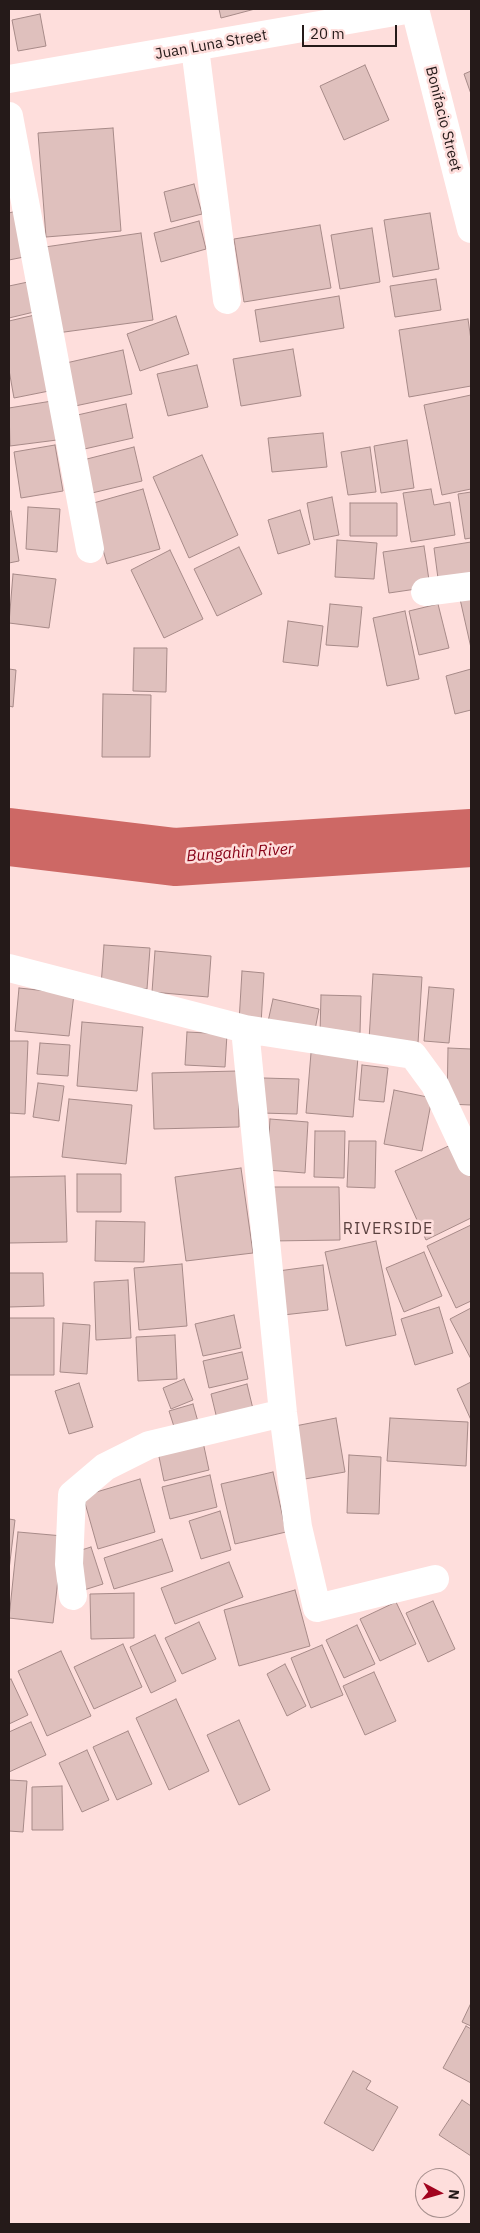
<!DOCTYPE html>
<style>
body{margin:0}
#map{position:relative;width:480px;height:2233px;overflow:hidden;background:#fededc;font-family:"IBM Plex Sans",sans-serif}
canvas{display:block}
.frame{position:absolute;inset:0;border:10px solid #251a19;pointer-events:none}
.north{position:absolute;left:415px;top:2168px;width:50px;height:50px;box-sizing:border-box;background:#fededc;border:1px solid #a7908e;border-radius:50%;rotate:96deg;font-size:14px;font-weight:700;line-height:20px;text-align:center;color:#251a19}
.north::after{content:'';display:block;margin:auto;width:18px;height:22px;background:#a2041f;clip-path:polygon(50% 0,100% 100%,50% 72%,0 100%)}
.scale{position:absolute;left:302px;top:25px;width:95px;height:22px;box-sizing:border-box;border:2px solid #251a19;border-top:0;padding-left:6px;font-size:15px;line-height:18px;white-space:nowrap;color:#251a19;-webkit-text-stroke:4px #fededc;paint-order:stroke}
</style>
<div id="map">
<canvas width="480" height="2233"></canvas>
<div class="frame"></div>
<div class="north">N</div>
<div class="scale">20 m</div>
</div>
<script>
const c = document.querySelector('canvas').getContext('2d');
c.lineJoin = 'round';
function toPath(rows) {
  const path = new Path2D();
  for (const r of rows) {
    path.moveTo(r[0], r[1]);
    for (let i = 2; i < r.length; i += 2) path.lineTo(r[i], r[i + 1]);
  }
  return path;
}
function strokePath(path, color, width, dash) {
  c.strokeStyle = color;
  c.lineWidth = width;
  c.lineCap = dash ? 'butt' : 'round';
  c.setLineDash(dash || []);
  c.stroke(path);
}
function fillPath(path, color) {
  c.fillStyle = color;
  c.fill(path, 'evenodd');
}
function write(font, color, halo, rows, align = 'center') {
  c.font = font + ' "IBM Plex Sans",sans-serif';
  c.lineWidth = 5;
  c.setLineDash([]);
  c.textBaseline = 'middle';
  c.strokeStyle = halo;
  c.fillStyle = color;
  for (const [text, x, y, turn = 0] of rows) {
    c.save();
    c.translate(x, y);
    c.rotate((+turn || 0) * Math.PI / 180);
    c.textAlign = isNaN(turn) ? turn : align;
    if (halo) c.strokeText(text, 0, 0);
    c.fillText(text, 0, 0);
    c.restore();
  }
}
strokePath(toPath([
 [9,837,175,857,471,838]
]), '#cd6865', 58);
const building = toPath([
 [219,9,255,9,221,18,219,9],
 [40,14,46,46,18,51,12,20,40,14],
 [365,65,389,120,344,140,320,86,365,65],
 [471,71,471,94,464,74,471,71],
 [113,128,121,231,46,237,38,133,113,128],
 [194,184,202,214,171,222,164,192,194,184],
 [20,210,29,256,9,260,9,213,20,210],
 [430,213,439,269,393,277,384,220,430,213],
 [199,221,206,249,161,262,154,233,199,221],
 [320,225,331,288,244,302,234,239,320,225],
 [372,228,380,282,340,289,331,235,372,228],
 [141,233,153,320,57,333,45,247,141,233],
 [436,279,441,310,395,317,390,286,436,279],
 [28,282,34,312,9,318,9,286,28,282],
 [339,296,344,328,260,342,255,310,339,296],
 [39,314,54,390,14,398,9,370,9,321,39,314],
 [176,316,189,354,140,371,127,334,176,316],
 [468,319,471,340,471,386,409,397,399,330,468,319],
 [293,349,301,396,241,406,233,359,293,349],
 [123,350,132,394,75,406,66,363,123,350],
 [197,365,208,407,168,416,157,374,197,365],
 [471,395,471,489,442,495,424,405,471,395],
 [52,401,57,440,10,446,9,408,52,401],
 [126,404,133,438,80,450,73,416,126,404],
 [323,433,327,467,272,472,268,438,323,433],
 [407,440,414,488,381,493,374,446,407,440],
 [55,445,63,491,21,498,14,452,55,445],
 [134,447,142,481,92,493,83,460,134,447],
 [370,447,376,492,348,495,341,452,370,447],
 [202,455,238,535,189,558,153,477,202,455],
 [143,489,160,549,107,564,90,504,143,489],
 [431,489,434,505,450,502,455,535,411,542,403,493,431,489],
 [471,492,471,538,465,539,458,494,471,492],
 [332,497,339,535,314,540,307,503,332,497],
 [350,503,397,503,397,536,350,536,350,503],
 [28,507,60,509,57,552,26,549,28,507],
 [300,510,310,544,278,554,268,520,300,510],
 [11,511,19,561,9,563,9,512,11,511],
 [337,540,377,543,374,579,335,577,337,540],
 [471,542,471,581,439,586,434,548,471,542],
 [424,546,430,587,389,593,383,552,424,546],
 [239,547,262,594,217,616,194,569,239,547],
 [170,550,203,619,164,638,131,570,170,550],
 [13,574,56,579,49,628,9,623,13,574],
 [471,596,471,648,460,599,471,596],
 [330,604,362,607,358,647,326,645,330,604],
 [438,604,449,648,419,655,409,611,438,604],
 [405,611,419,679,387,686,373,618,405,611],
 [288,621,323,626,318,666,283,662,288,621],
 [134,648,167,648,166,692,133,691,134,648],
 [9,669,16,670,13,707,9,706,9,669],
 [471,669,471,710,455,714,446,676,471,669],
 [103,694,151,695,150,757,102,757,103,694],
 [104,945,150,948,147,989,101,986,104,945],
 [155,951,211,956,208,997,152,992,155,951],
 [242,971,264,973,261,1024,239,1022,242,971],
 [373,974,422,977,418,1043,369,1040,373,974],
 [429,987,454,989,449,1043,424,1041,429,987],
 [19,988,74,994,69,1036,15,1031,19,988],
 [321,995,361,996,360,1033,320,1033,321,995],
 [273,999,319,1009,314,1035,267,1026,273,999],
 [82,1022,143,1027,137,1091,77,1086,82,1022],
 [187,1032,227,1034,225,1067,185,1065,187,1032],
 [9,1041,28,1041,25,1114,9,1113,9,1041],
 [40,1043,70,1045,68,1076,37,1074,40,1043],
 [448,1048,471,1049,471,1105,447,1104,448,1048],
 [311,1053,358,1057,353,1117,306,1113,311,1053],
 [362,1065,388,1068,384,1102,359,1100,362,1065],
 [238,1071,239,1127,154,1129,152,1073,238,1071],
 [263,1078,299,1079,297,1114,261,1113,263,1078],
 [38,1083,64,1086,59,1121,33,1117,38,1083],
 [394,1090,432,1098,422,1151,384,1144,394,1090],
 [69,1099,132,1105,126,1164,62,1157,69,1099],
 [270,1119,308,1122,305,1173,267,1170,270,1119],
 [315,1131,345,1131,344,1178,314,1177,315,1131],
 [349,1141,376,1141,375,1188,347,1187,349,1141],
 [455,1143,471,1178,471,1218,426,1240,395,1171,455,1143],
 [241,1168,253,1253,186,1261,175,1177,241,1168],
 [77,1174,121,1174,121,1212,77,1212,77,1174],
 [65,1176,67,1242,9,1243,9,1177,65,1176],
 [270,1187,339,1187,340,1240,271,1241,270,1187],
 [96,1221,145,1222,144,1262,95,1261,96,1221],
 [471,1225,471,1301,456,1308,427,1246,471,1225],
 [376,1241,396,1335,346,1346,325,1252,376,1241],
 [424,1252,442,1296,404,1312,386,1268,424,1252],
 [182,1264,187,1326,139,1330,134,1268,182,1264],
 [323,1265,328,1310,283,1315,278,1271,323,1265],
 [9,1273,43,1273,44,1306,9,1307,9,1273],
 [128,1280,131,1338,96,1340,94,1282,128,1280],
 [439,1307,453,1353,415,1365,401,1319,439,1307],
 [471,1308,471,1359,450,1319,471,1308],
 [234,1315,241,1348,203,1356,195,1324,234,1315],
 [9,1318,54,1318,54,1375,9,1375,9,1318],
 [63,1323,90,1325,87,1374,60,1372,63,1323],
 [175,1335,177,1379,138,1381,136,1337,175,1335],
 [242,1352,248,1379,209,1388,203,1361,242,1352],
 [184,1379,193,1400,171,1409,163,1388,184,1379],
 [471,1382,471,1420,457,1389,471,1382],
 [79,1383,93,1427,69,1434,55,1391,79,1383],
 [247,1384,253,1409,217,1419,211,1394,247,1384],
 [193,1404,200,1429,177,1436,169,1411,193,1404],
 [336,1418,345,1472,299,1480,290,1427,336,1418],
 [390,1418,468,1422,466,1466,387,1461,390,1418],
 [203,1442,209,1470,164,1481,158,1452,203,1442],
 [349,1455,381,1457,379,1514,347,1513,349,1455],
 [273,1472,286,1532,235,1544,221,1484,273,1472],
 [210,1475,217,1507,170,1519,162,1487,210,1475],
 [140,1479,155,1532,98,1549,83,1496,140,1479],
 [220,1511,231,1550,201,1559,189,1521,220,1511],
 [9,1519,15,1520,9,1570,9,1519],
 [18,1532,63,1536,53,1623,9,1618,18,1532],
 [162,1539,173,1571,114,1589,104,1558,162,1539],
 [91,1547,103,1584,84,1590,72,1553,91,1547],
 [229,1562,243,1597,175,1624,161,1588,229,1562],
 [295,1590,310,1646,239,1666,224,1610,295,1590],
 [134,1593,134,1638,91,1639,90,1594,134,1593],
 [433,1601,455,1649,428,1662,406,1613,433,1601],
 [396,1602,416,1644,380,1661,360,1619,396,1602],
 [199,1622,216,1659,182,1674,165,1638,199,1622],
 [357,1625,375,1664,344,1678,326,1640,357,1625],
 [155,1635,176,1681,151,1693,130,1647,155,1635],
 [123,1644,142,1687,94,1709,74,1667,123,1644],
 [322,1645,343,1695,311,1708,291,1658,322,1645],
 [61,1651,91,1716,47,1736,18,1671,61,1651],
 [285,1664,306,1706,287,1716,267,1674,285,1664],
 [374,1672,396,1721,365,1735,343,1686,374,1672],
 [11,1679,28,1715,9,1724,9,1680,11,1679],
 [176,1699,209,1771,169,1790,136,1718,176,1699],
 [239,1720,270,1790,239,1805,207,1735,239,1720],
 [31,1722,46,1755,9,1772,9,1732,31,1722],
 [128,1731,152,1784,117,1800,93,1747,128,1731],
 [87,1750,109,1800,82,1812,59,1763,87,1750],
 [9,1780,27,1781,23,1832,9,1831,9,1780],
 [62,1786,63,1830,32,1830,32,1787,62,1786],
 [471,2003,471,2026,462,2022,471,2003],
 [466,2026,471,2029,471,2083,443,2068,466,2026],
 [353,2071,371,2081,366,2089,398,2107,373,2151,324,2123,353,2071],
 [462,2100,471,2106,471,2156,439,2135,462,2100]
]);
fillPath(building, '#dfc0bd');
strokePath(building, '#a78a88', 1);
strokePath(toPath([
 [415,9,471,229],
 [195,48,227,300],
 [9,79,412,9],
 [9,116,90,549],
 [425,592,471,586],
 [9,968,245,1029,413,1055,435,1085,471,1162],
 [245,1029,283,1413,298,1527,317,1608,435,1579],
 [73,1596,69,1564,72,1495,105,1467,149,1445,283,1413]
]), '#fff', 28);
write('15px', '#251a19', '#fededc', [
 ["Juan Luna Street",211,45,-10],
 ["Bonifacio Street",443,119,76]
]);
write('italic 16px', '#870016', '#fededc', [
 ["Bungahin River",240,853,-4]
]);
c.letterSpacing = '1px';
write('16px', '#5b4240', '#fededc', [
 ["RIVERSIDE",388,1229]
]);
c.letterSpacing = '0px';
</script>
